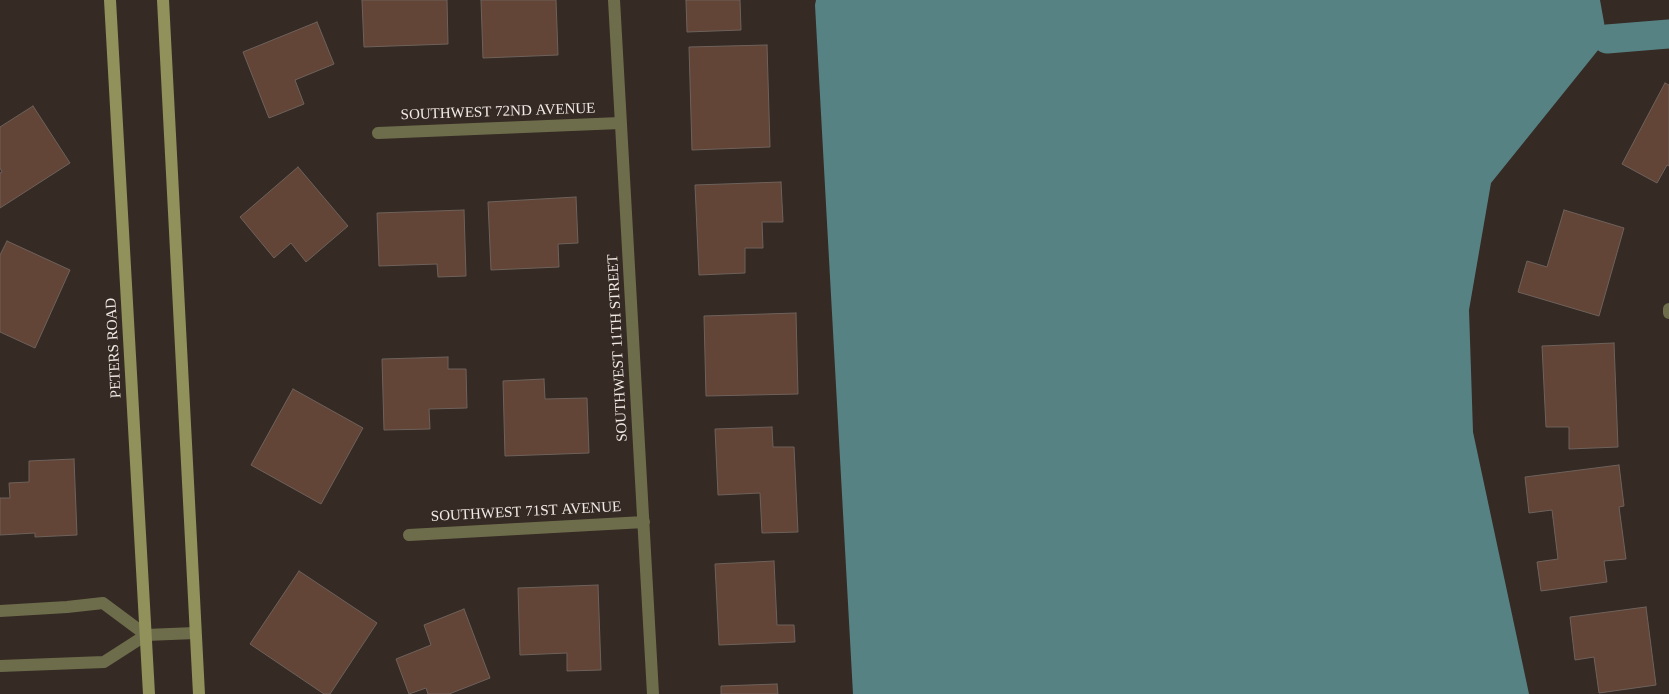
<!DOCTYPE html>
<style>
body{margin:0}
canvas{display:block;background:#352a24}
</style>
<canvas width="1669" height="694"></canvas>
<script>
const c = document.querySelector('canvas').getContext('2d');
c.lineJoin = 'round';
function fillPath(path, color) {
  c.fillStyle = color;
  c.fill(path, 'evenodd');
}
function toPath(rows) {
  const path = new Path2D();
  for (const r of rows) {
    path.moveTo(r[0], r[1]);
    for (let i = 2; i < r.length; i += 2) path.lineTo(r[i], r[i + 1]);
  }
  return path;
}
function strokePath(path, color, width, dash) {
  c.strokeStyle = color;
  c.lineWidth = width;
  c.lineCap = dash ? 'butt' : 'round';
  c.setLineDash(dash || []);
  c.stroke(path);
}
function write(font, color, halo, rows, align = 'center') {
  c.font = font + ' "Times New Roman",serif';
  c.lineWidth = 4;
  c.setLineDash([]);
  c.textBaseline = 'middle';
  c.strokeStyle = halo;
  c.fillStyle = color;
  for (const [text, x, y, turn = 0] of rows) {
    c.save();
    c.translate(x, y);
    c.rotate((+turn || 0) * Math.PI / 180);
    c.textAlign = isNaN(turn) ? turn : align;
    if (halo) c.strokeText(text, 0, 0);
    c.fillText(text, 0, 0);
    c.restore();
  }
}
fillPath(toPath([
 [816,0,1600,0,1607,39,1491,183,1469,310,1473,432,1529,694,853,694,815,5]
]), '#578284');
strokePath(toPath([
 [1607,39,1669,34]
]), '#578284', 29);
const building = toPath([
 [362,0,447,0,448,44,364,47,362,0],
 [481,0,556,0,558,55,483,58,481,0],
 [686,0,740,0,741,30,687,32,686,0],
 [317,22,334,64,295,80,304,104,269,118,243,52,317,22],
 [767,45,770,147,692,150,689,47,767,45],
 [1665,83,1669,85,1669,166,1667,165,1657,183,1622,164,1665,83],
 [33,106,70,163,0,208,0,173,2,172,0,168,0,127,33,106],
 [298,167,348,226,306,262,291,243,274,258,240,217,298,167],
 [781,182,783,222,762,222,763,248,745,248,745,273,699,275,695,185,781,182],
 [576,197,578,243,558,244,559,267,491,270,488,202,576,197],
 [464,210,466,276,438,277,437,264,379,266,377,213,464,210],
 [1564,210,1624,228,1599,316,1518,292,1527,261,1547,267,1564,210],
 [7,241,70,270,35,348,0,332,0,255,7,241],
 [796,313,798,394,706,396,704,316,796,313],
 [1614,343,1618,447,1569,449,1569,427,1546,427,1542,346,1614,343],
 [448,357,448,369,466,369,467,408,429,409,430,429,384,430,382,359,448,357],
 [544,379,545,399,587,398,589,453,505,456,503,381,544,379],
 [293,389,363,428,321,504,251,465,293,389],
 [772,427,773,447,794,447,798,532,762,533,760,493,718,495,715,429,772,427],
 [74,459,77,535,35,537,35,533,0,535,0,498,10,498,9,483,29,482,29,461,74,459],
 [1619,465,1624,506,1619,507,1626,559,1604,561,1607,582,1541,591,1537,562,1558,559,1552,510,1529,513,1525,477,1619,465],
 [774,561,777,625,794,625,795,642,719,645,715,564,774,561],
 [299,571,377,623,330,694,324,694,250,644,299,571],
 [598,585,601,670,567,671,567,653,520,655,518,588,598,585],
 [1646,607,1656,685,1599,693,1594,657,1575,660,1570,617,1646,607],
 [464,609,490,678,449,694,428,694,426,688,409,694,396,659,431,645,424,625,464,609],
 [777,684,778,694,721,694,721,686,777,684]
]);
fillPath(building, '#624536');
strokePath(building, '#6e615b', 1);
strokePath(toPath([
 [614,0,653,694],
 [378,133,620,123],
 [1669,309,1669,313],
 [409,535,644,522],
 [0,611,67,607,103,603,146,635],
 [0,666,104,662,146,635,195,633]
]), '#6d6d4c', 12);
strokePath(toPath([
 [110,0,149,694],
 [163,0,199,694]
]), '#91915b', 12);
write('15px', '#f2eae6', '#352a24', [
 ["SOUTHWEST 72ND AVENUE",498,112,-2],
 ["PETERS ROAD",114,348,-93],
 ["SOUTHWEST 11TH STREET",618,348,-93],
 ["SOUTHWEST 71ST AVENUE",526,512,-3]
]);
</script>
